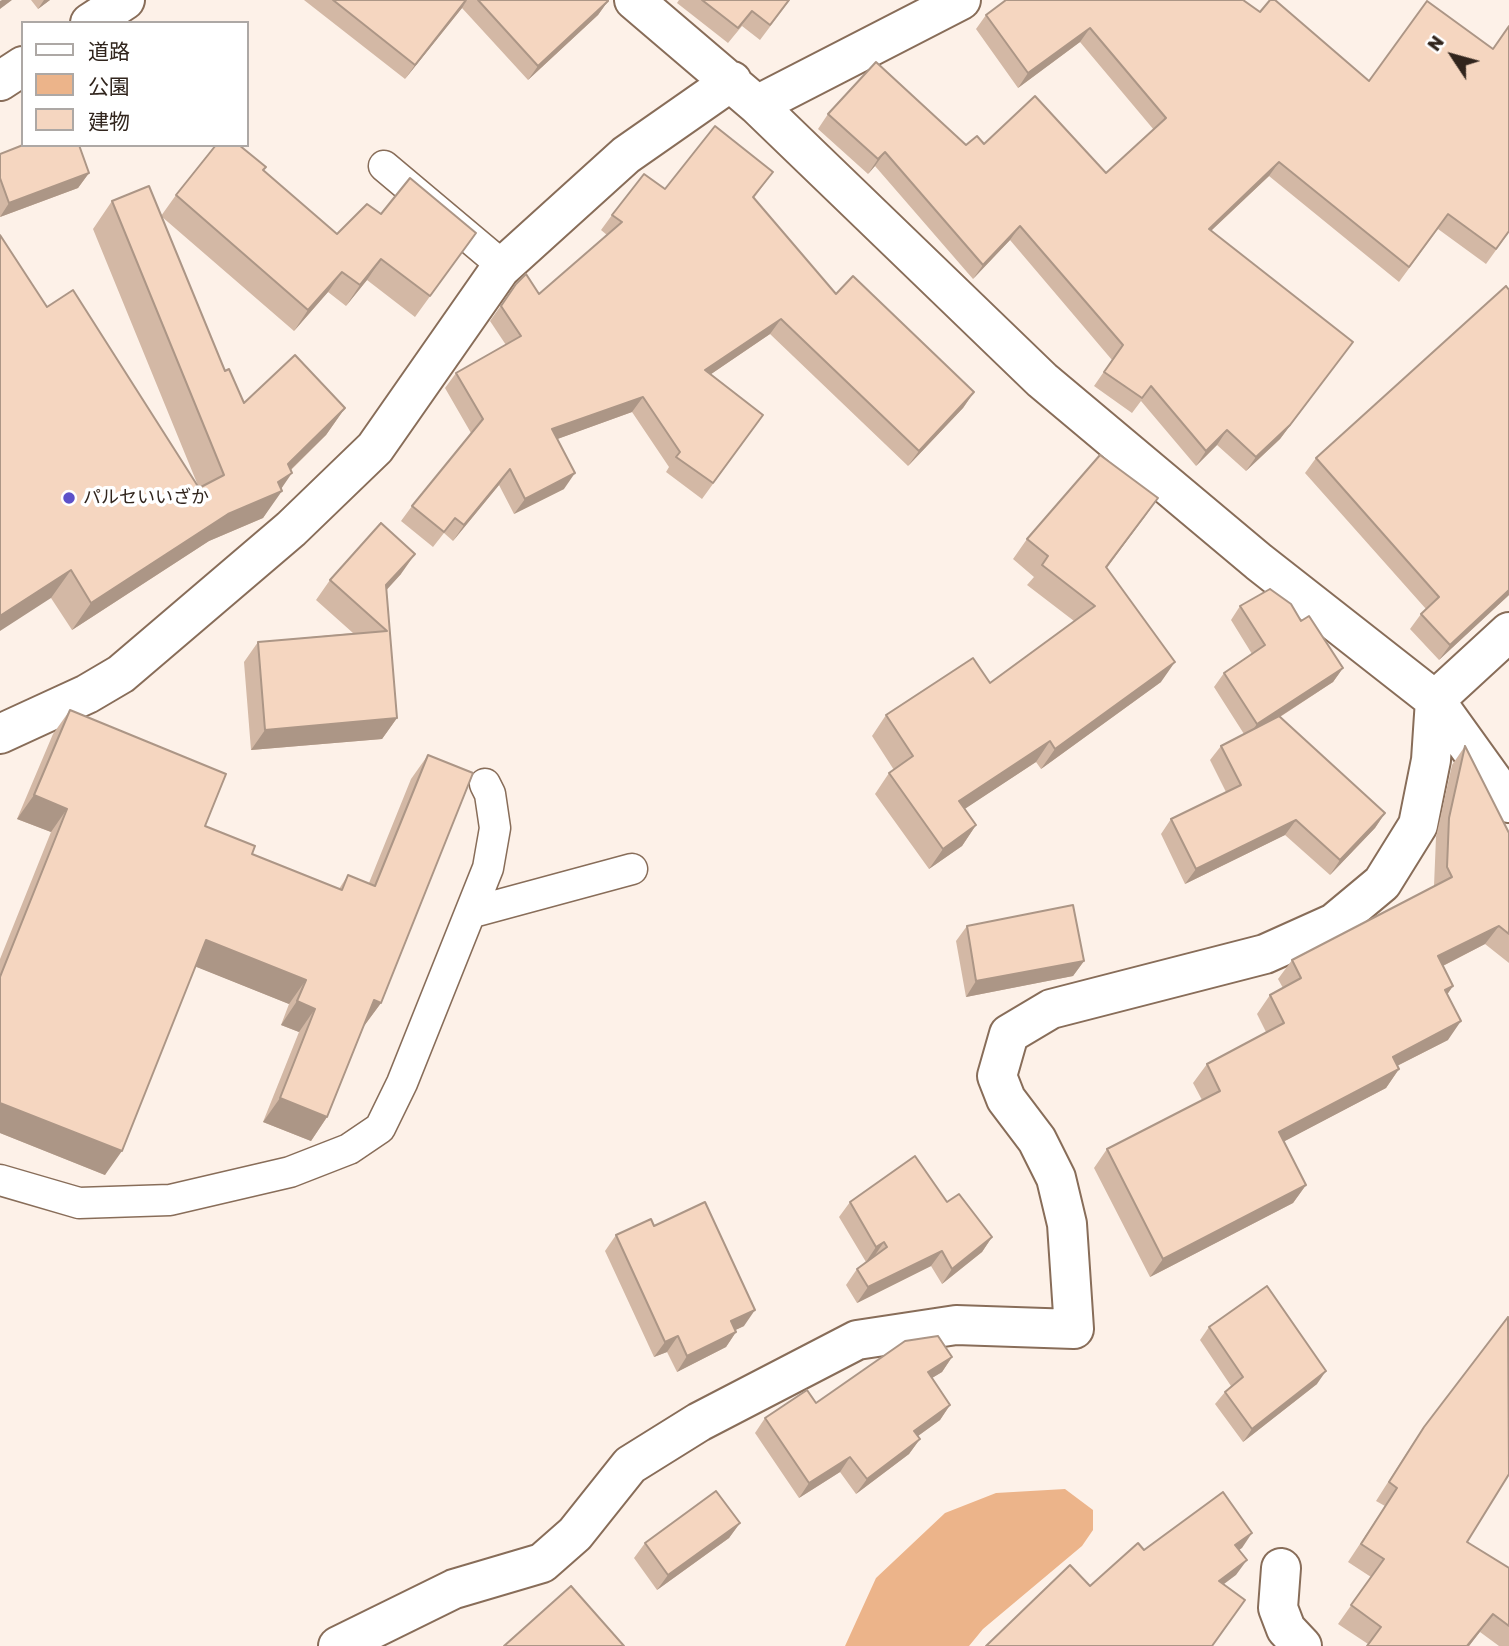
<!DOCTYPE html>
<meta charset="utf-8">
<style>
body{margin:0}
#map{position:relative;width:1509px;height:1646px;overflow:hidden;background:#fdf1e8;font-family:Rubik,"Noto Sans JP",sans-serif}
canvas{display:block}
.legend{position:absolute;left:21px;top:21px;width:228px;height:126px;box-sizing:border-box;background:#fff;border:2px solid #ada8a5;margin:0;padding:9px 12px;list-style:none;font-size:21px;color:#31251d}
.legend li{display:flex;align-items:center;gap:14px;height:35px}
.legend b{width:35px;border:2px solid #ada8a5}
.north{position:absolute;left:1418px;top:21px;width:70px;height:70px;-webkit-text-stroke:5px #fff;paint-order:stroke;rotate:306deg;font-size:19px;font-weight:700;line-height:28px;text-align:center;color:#31251d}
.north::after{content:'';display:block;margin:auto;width:24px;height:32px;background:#31251d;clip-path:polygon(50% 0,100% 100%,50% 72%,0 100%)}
</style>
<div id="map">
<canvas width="1509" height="1646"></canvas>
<ul class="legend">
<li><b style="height:9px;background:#fff"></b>道路</li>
<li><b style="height:19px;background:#ecb48a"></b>公園</li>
<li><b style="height:19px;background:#f5d6c0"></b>建物</li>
</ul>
<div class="north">N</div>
</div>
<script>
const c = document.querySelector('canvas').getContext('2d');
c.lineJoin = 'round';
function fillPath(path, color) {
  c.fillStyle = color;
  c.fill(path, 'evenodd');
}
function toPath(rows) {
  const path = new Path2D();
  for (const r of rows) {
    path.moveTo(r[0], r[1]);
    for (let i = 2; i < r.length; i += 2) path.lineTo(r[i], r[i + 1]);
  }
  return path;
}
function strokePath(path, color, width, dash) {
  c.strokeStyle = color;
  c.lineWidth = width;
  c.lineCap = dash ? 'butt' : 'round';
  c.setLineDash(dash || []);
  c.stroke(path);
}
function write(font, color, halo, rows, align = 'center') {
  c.font = font + ' Rubik,"Noto Sans JP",sans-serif';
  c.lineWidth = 7;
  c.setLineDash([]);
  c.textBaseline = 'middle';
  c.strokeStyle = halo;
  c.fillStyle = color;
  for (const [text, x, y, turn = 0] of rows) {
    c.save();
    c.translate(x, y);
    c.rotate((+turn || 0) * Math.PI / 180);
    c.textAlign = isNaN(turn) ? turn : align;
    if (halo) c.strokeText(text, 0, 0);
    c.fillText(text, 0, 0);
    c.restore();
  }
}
fillPath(toPath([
 [1065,1489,1093,1510,1093,1530,1082,1546,983,1629,969,1646,845,1646,876,1578,945,1513,996,1493]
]), '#ecb48a');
const lane = toPath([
 [384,166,503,266],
 [473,912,632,869],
 [0,1180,79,1203,170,1200,290,1172,349,1149,380,1128,402,1083,488,868,495,828,490,794,485,784]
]);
const street = toPath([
 [634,0,757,105,1042,380,1259,562,1435,700,1509,803],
 [757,105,961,0],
 [0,734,87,694,121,674,291,529,375,448,500,269,626,155,732,81],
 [1281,1568,1278,1608,1286,1629,1302,1646],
 [338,1646,454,1589,542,1563,575,1534,630,1465,699,1422,857,1340,956,1325,1074,1329,1067,1224,1056,1178,1037,1140,1006,1099,997,1076,1009,1034,1051,1009,1265,954,1334,923,1382,883,1418,825,1431,760,1435,700,1509,632]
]);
const secondary = toPath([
 [90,23,125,0],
 [0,81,23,66]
]);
strokePath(lane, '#886d59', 33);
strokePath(street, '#886d59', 42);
strokePath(secondary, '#886d59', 42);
strokePath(lane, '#fff', 30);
strokePath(street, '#fff', 38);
strokePath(secondary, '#fff', 38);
fillPath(toPath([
 [31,0,50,0,38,9],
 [304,0,608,0,608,1,598,15,528,80,462,8,405,79],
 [679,0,790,0,760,40,742,26,728,43,677,3],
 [1243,0,1509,232,1486,264,1438,229,1399,282,1269,176,1211,231,1353,342,1280,439,1246,471,1217,445,1196,466,1141,401,1132,413,1094,386,1112,360,1010,240,973,279,875,166,868,174,818,129,828,114,966,145,984,144,1106,173,1154,130,1080,42,1018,88,976,29,986,15],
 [0,154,89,173,78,188,0,217],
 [263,170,337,234,381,214,476,233,415,317,367,280,346,306,328,292,294,331,161,216,176,195],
 [773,172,754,198,836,294,974,392,963,408,908,466,770,334,711,374,763,415,702,499,666,472,669,467,632,412,557,439,564,489,514,514,499,485,453,541,444,533,433,547,401,521,412,506,471,433,445,388,456,373,506,345,490,321,516,284,539,294,607,235,601,230,612,215,665,189],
 [112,201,225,371,244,403,345,408,326,435,291,470,281,489,263,518,209,541,72,630,51,598,47,307,199,488,93,229],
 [1509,290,1509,595,1439,660,1410,629,1421,614,1426,609,1305,473,1316,458],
 [1158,498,1107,568,1161,682,1041,769,1036,762,964,809,976,825,962,846,929,869,875,794,889,773,894,770,872,736,886,715,990,683,1074,621,1027,585,1034,577,1013,559,1027,539],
 [401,574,386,590,397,718,382,739,251,750,244,662,258,642,353,633,316,600,330,580],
 [1240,606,1301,621,1343,668,1333,682,1280,717,1385,813,1375,828,1330,875,1285,835,1185,884,1161,834,1171,819,1226,792,1210,760,1221,746,1244,734,1214,687,1224,673,1252,654,1231,620],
 [70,710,205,826,252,854,339,889,348,875,369,883,411,779,428,755,381,1003,364,1026,327,1117,311,1141,263,1122,299,1032,281,1025,289,1004,195,966,105,1175,0,1133,0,959,51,832,17,819,53,734],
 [1465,746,1509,833,1509,963,1485,944,1443,966,1453,986,1447,994,1448,1040,1397,1066,1399,1069,1386,1088,1284,1141,1306,1185,1293,1203,1150,1277,1094,1168,1107,1149,1202,1100,1193,1083,1207,1064,1266,1032,1257,1014,1270,995,1283,988,1278,979,1292,960,1434,886,1436,837,1452,765],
 [967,926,1084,961,1073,976,966,997,956,941],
 [850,1202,947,1202,992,1237,982,1252,942,1284,931,1266,857,1303,846,1285,857,1269,871,1259,866,1262,839,1217],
 [654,1226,744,1326,735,1330,736,1332,726,1347,677,1372,667,1352,654,1357,605,1251,616,1235],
 [1209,1327,1317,1384,1243,1442,1215,1404,1225,1392,1231,1386,1200,1340],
 [952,1357,942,1372,932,1378,950,1405,940,1420,918,1436,920,1439,909,1454,856,1494,840,1472,799,1498,755,1433,765,1418,816,1403],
 [1424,1427,1467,1542,1509,1568,1509,1646,1499,1646,1480,1632,1469,1646,1366,1646,1368,1644,1338,1624,1371,1577,1348,1562,1385,1506,1376,1501,1411,1446],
 [740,1523,729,1538,657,1590,634,1558,645,1543]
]), '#d3b8a5');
fillPath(toPath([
 [2,0,12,0,0,9,0,1],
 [44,0,50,0,38,9],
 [467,0,462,8,405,79,415,65],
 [608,1,598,15,528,80,538,66],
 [1090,28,1080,42,1018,88,1028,73],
 [885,152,875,166,868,174,878,159],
 [1279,162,1269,176,1198,243,1209,229],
 [89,173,78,188,0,217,9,203],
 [1020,226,1010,240,973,279,983,265],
 [381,259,367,280,346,306,360,285],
 [342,272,328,292,294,331,308,310],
 [781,319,770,334,695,385,705,370],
 [1353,342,1280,439,1246,471,1256,457],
 [974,392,963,408,908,466,919,451],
 [643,397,632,412,541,445,552,429],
 [345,408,326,435,279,481,292,473,279,492,282,491,263,518,209,541,72,630,91,603,288,464],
 [1227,430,1217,445,1196,466,1206,451],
 [510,469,499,485,453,541,464,525],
 [575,473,564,489,514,514,525,499],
 [1158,498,1144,518,1092,587,1106,567],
 [415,554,401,574,372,606,386,585],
 [71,570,51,598,0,631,0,616],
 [1509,590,1509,595,1439,660,1450,645],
 [1175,662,1161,682,1041,769,1055,749],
 [1343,668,1333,682,1247,738,1257,724],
 [397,718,382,739,251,750,265,730],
 [1050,741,1036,762,945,822,959,801],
 [34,795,67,809,51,832,17,819],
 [1385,813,1375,828,1330,875,1340,860],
 [1296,820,1285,835,1185,884,1196,869],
 [976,825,962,846,929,869,943,849],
 [1499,926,1485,944,1425,975,1438,956],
 [206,940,306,980,289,1004,189,964],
 [1084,961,1073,976,966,997,976,981],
 [1453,986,1440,1005,1445,990],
 [374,1000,381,1003,364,1026],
 [297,1001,315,1009,299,1032,281,1025],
 [1461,1021,1448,1040,1379,1075,1393,1057],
 [1399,1069,1386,1088,1266,1151,1279,1132],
 [280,1098,327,1117,311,1141,263,1122],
 [0,1103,122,1151,105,1175,0,1133],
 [1306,1185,1293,1203,1150,1277,1163,1259],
 [992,1237,982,1252,942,1284,952,1269],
 [884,1242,873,1258,866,1262,876,1247],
 [942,1251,931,1266,857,1303,868,1287],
 [755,1310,744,1326,721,1337,731,1321],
 [736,1332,726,1347,677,1372,687,1356],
 [678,1336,667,1352,654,1357,665,1342],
 [952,1357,942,1372,917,1387,928,1372],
 [1326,1371,1317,1384,1243,1442,1252,1429],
 [950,1405,940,1420,904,1446,914,1431],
 [920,1439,909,1454,856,1494,867,1479],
 [850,1457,840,1472,799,1498,809,1483],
 [740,1523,729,1538,657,1590,668,1575],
 [1252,1533,1242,1548,1225,1560,1235,1545],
 [1247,1560,1236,1575,1208,1596,1219,1581],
 [1493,1614,1469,1646,1467,1646]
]), '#ac9686');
const building = toPath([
 [333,0,466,0,415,65,333,0],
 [478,0,608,0,608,1,538,66,478,0],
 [702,0,789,0,770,25,752,11,738,28,702,0],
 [1006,0,1243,0,1260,12,1270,0,1275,0,1369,81,1427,1,1493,49,1509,26,1509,231,1496,249,1448,214,1409,267,1279,162,1209,229,1353,342,1290,425,1256,457,1227,430,1206,451,1151,386,1142,398,1104,372,1123,345,1020,226,983,265,885,152,878,159,828,114,876,62,966,145,977,136,984,144,1035,96,1106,173,1166,118,1090,28,1028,73,986,15,1006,0],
 [715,126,773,172,753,197,836,294,853,276,974,392,919,451,781,319,705,370,763,415,713,483,676,457,680,452,643,397,552,429,575,473,525,499,510,469,464,525,455,518,444,532,412,506,483,419,456,373,521,336,501,306,516,284,526,274,539,294,622,222,612,215,644,174,665,189,715,126],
 [23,145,79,145,89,173,9,203,0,178,0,154,23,145],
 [216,145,239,145,266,167,263,170,337,234,367,204,381,214,410,178,476,233,430,296,381,259,360,285,342,272,308,310,176,195,216,145],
 [149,186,225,371,229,369,244,403,295,355,345,408,288,464,292,473,278,482,282,491,228,514,91,603,71,570,0,616,0,235,47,307,73,290,199,488,224,475,112,201,149,186],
 [1506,286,1509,290,1509,590,1450,645,1421,614,1439,597,1316,458,1506,286],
 [1100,455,1158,498,1106,567,1175,662,1055,749,1050,741,959,801,976,825,943,849,889,773,913,756,886,715,973,658,990,683,1095,606,1042,565,1048,556,1027,539,1100,455],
 [381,523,415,554,386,585,397,718,265,730,258,642,387,631,330,580,381,523],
 [1270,589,1291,604,1301,621,1309,616,1343,668,1257,724,1224,673,1265,645,1240,606,1270,589],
 [70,710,226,774,205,826,255,846,252,854,342,890,348,875,375,886,428,755,473,773,381,1003,374,1000,327,1117,280,1098,315,1009,297,1001,306,980,206,940,122,1151,0,1103,0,977,67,809,34,795,70,710],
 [1279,716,1385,813,1340,860,1296,820,1196,869,1171,819,1241,785,1221,746,1279,716],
 [1465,746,1509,833,1509,934,1499,926,1438,956,1453,986,1445,990,1461,1021,1393,1057,1399,1069,1279,1132,1306,1185,1163,1259,1107,1149,1220,1091,1207,1064,1284,1023,1270,995,1301,978,1292,960,1452,877,1447,867,1449,818,1465,746],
 [1073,905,1084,961,976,981,967,926,1073,905],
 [915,1156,947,1202,959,1194,992,1237,952,1269,942,1251,868,1287,857,1269,887,1247,884,1242,876,1247,850,1202,915,1156],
 [705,1202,755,1310,731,1321,736,1332,687,1356,678,1336,665,1342,616,1235,651,1219,654,1226,705,1202],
 [1267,1286,1326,1371,1252,1429,1225,1392,1243,1377,1209,1327,1267,1286],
 [1508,1317,1509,1474,1467,1542,1509,1568,1509,1626,1493,1614,1467,1646,1367,1646,1381,1627,1351,1605,1384,1559,1361,1544,1397,1488,1389,1482,1424,1427,1508,1317],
 [938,1336,952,1357,928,1372,950,1405,914,1431,920,1439,867,1479,850,1457,809,1483,765,1418,807,1390,816,1403,905,1341,938,1336],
 [716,1491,740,1523,668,1575,645,1543,716,1491],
 [1223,1492,1252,1533,1235,1545,1247,1560,1219,1581,1245,1600,1212,1646,986,1646,1070,1565,1090,1586,1138,1543,1144,1550,1223,1492],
 [571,1586,624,1646,504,1646,571,1586]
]);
fillPath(building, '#f5d6c0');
strokePath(building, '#ac9686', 2);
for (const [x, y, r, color] of [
 [69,498,7,"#5d51c9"]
]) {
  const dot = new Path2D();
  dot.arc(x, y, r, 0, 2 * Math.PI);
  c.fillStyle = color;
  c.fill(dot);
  strokePath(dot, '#fff', 2.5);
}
write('18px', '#31251d', '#fff', [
 ["パルセいいざか",83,498]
], 'left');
</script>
